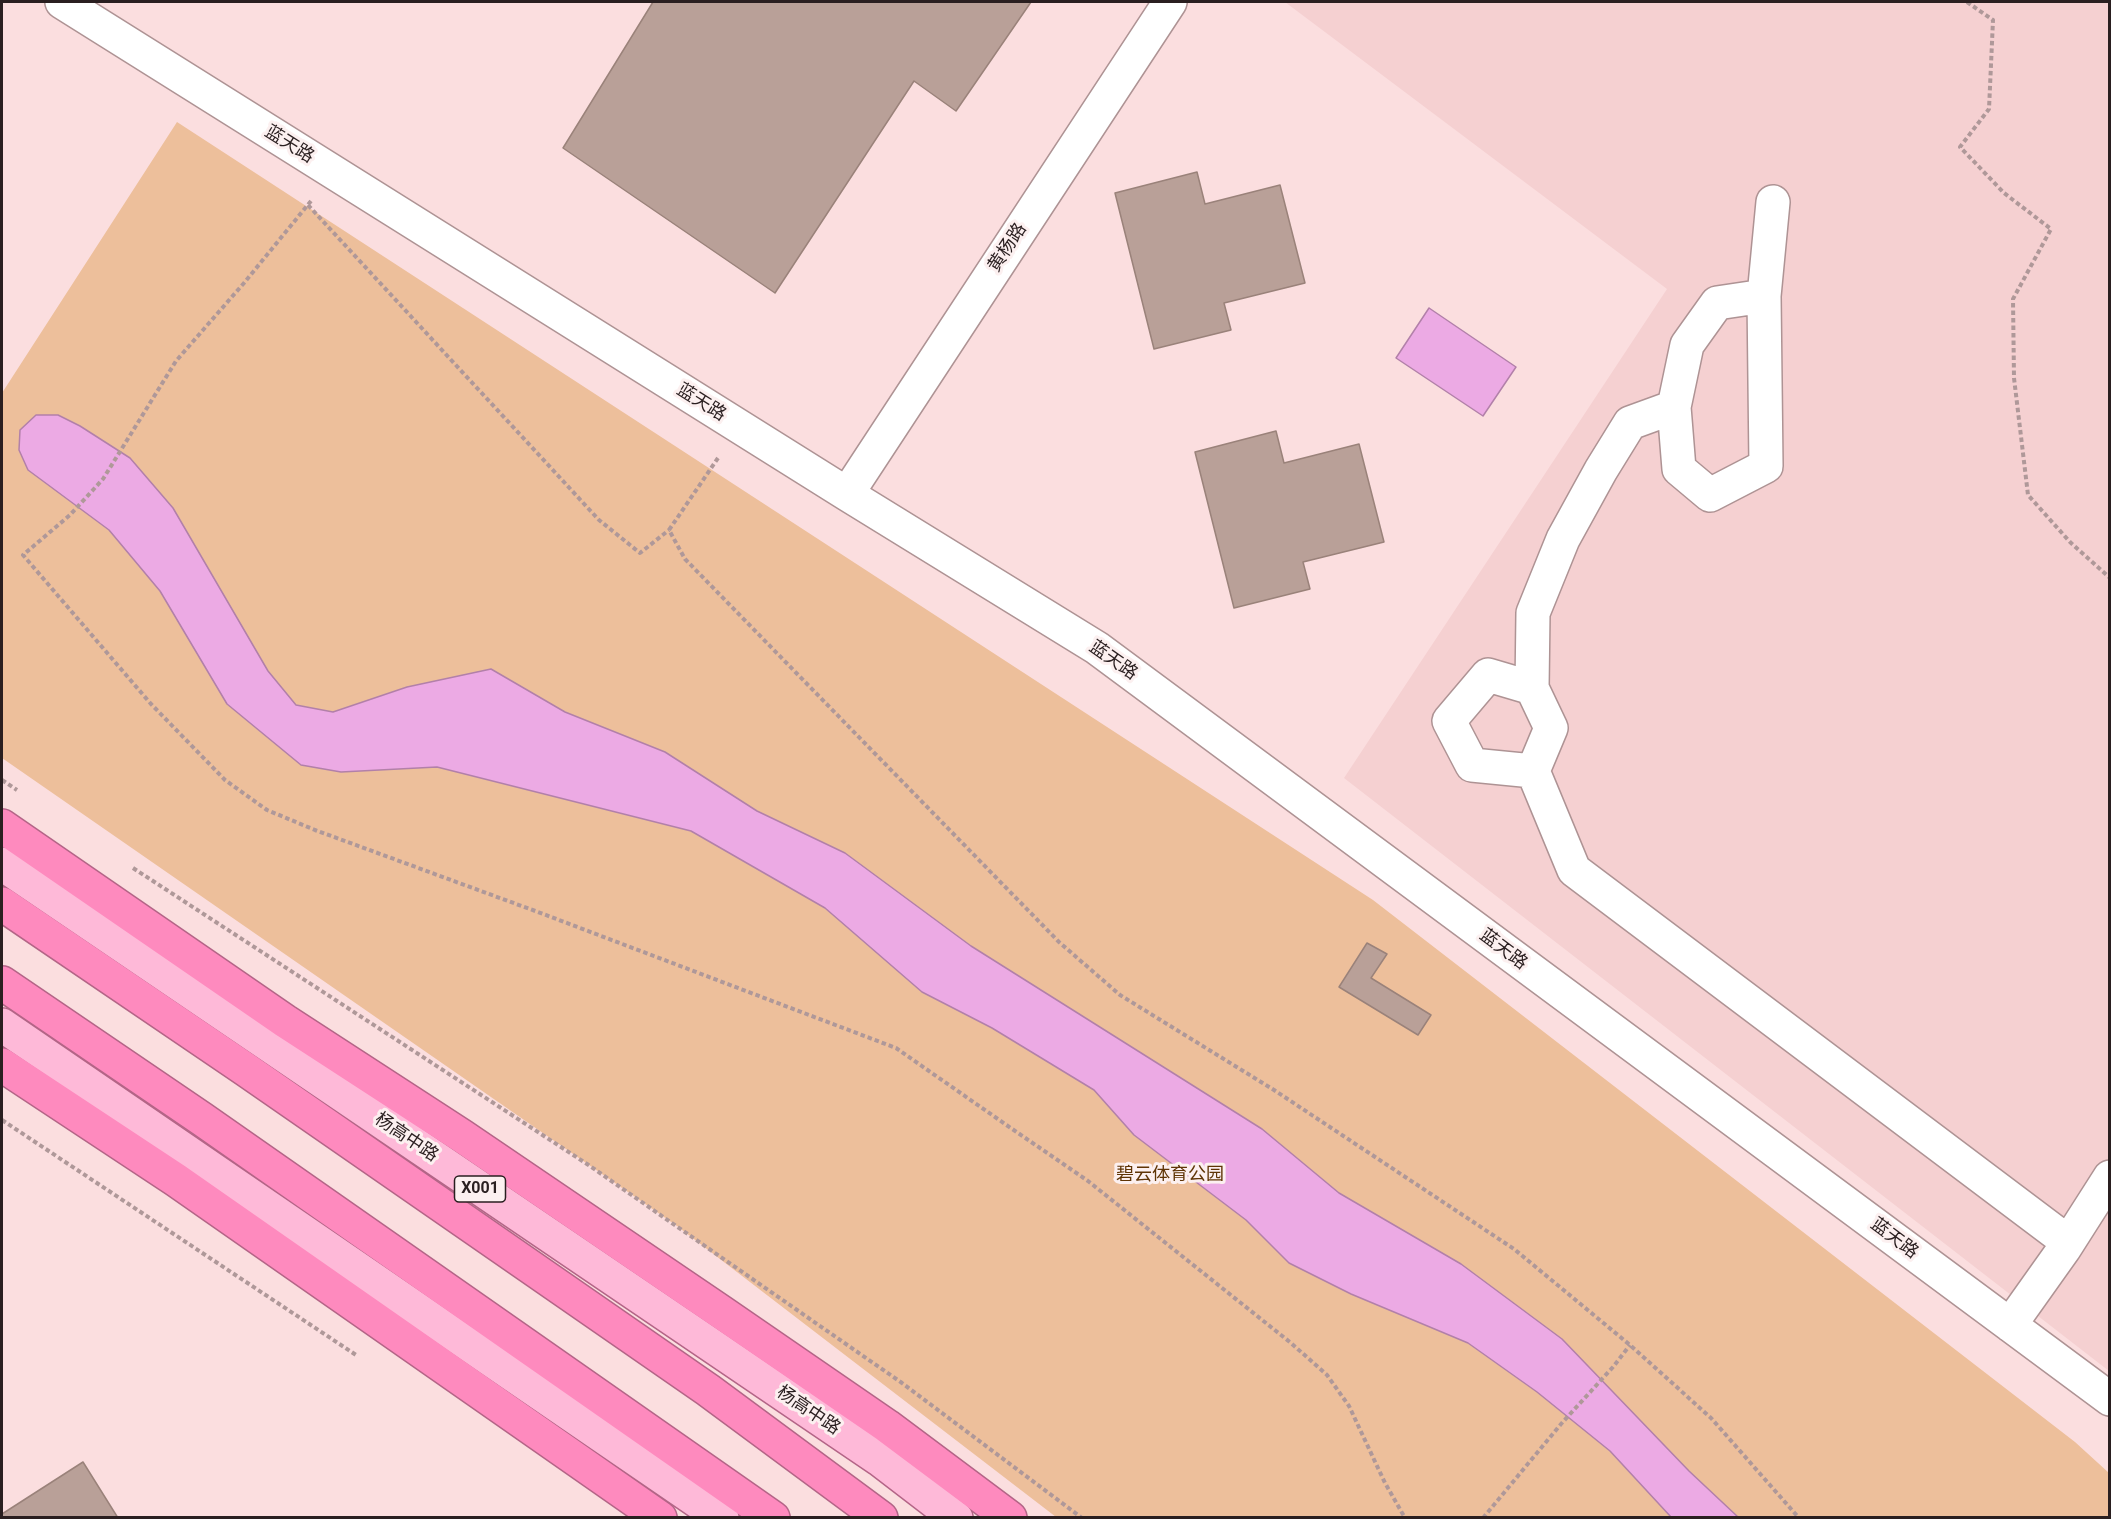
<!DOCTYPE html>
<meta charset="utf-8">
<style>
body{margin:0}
#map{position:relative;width:2111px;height:1519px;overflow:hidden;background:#fbdedf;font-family:Roboto,sans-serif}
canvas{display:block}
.frame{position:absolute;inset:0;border:3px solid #2a1f20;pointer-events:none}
</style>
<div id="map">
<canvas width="2111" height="1519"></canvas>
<div class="frame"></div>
</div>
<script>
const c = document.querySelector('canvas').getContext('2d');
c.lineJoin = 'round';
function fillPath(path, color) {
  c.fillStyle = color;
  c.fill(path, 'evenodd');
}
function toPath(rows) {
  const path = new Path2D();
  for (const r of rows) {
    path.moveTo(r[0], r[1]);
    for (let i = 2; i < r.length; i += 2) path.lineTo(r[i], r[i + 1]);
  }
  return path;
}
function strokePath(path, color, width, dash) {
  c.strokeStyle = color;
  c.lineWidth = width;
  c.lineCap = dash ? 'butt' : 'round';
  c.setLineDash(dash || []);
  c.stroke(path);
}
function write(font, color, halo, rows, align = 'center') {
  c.font = font + ' Roboto,"Noto Sans SC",sans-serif';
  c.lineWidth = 6;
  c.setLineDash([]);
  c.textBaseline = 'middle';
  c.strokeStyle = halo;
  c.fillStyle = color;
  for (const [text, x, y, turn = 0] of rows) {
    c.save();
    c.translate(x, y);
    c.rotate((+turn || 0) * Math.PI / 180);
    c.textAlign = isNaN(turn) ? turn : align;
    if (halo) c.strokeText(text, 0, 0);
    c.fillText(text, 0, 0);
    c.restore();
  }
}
fillPath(toPath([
 [1285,2,2109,2,2109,1371,1344,778,1667,289]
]), '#f5d0d1');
fillPath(toPath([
 [177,122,1373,900,2075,1442,2109,1473,2109,1517,1056,1517,677,1226,2,758,2,393]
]), '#edbf9b');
const water = toPath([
 [1429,308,1516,367,1483,416,1396,358,1429,308],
 [36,415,58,415,80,426,130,458,173,508,268,671,296,705,333,712,407,687,491,669,565,712,665,752,757,811,845,853,971,946,1262,1129,1339,1193,1461,1264,1562,1339,1689,1471,1738,1517,1671,1517,1610,1451,1537,1392,1468,1343,1351,1294,1289,1263,1246,1220,1134,1135,1094,1090,992,1028,922,992,825,908,691,831,437,767,341,772,301,765,227,704,160,591,109,530,28,470,19,450,20,430,36,415]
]);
fillPath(water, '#ecaae4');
strokePath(water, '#b280a9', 1.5);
const building = toPath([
 [653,2,1031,2,956,111,914,81,775,293,563,148,653,2],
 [1197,172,1205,204,1280,185,1305,283,1224,303,1231,330,1154,349,1115,193,1197,172],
 [1276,431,1284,463,1359,444,1384,542,1303,562,1310,589,1234,608,1195,452,1276,431],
 [1367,943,1387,954,1371,978,1431,1015,1418,1035,1339,987,1367,943],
 [83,1462,118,1518,2,1518,2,1514,83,1462]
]);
fillPath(building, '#b9a098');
strokePath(building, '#9a827a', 1.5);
const minor = toPath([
 [62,2,847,494,1097,648,2110,1399],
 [1764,296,1717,303,1687,345,1674,407,1679,469,1710,495,1766,466,1764,296,1773,202],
 [847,494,1170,2],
 [1532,688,1533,613,1563,539,1601,470,1630,423,1674,407],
 [1533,771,1551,728,1532,688,1488,675,1449,721,1472,765,1533,771,1574,870,2068,1242],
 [2010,1325,2064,1249,2110,1177]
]);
const major = toPath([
 [2,864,879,1459,956,1518],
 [2,1025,722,1518]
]);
const highway = toPath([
 [2,826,285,1021,462,1136,721,1312,887,1426,1010,1518],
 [2,904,245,1069,708,1390,881,1518],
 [2,983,202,1119,773,1518],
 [2,1065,176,1180,660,1518]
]);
strokePath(minor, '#ae9394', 36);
strokePath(major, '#b46587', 36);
strokePath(highway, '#b46587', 36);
strokePath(toPath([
 [1967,2,1993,20,1989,109,1960,147,2004,193,2051,229,2013,299,2014,378,2028,495,2070,542,2110,578],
 [311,201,244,283,176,361,103,479,70,515,23,555,151,704,225,780,267,810,315,830,538,912,896,1048,1005,1124,1088,1181,1291,1343,1327,1375,1349,1406,1385,1483,1405,1518],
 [308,205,599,520,640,553,669,530],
 [718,458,669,530,685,559,1059,942,1120,995,1274,1090,1514,1249,1630,1345,1711,1418,1799,1518],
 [2,780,17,790],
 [133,868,587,1164,902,1383,1082,1518],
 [2,1120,356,1355],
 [1483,1518,1561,1424,1613,1367,1630,1345]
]), '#af9899', 4, [4.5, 3]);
strokePath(minor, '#fff', 33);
strokePath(major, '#feb9d8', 33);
strokePath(highway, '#fe8abe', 33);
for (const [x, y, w] of [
 [480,1189,51]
]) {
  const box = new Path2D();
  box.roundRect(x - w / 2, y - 13, w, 26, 4.5);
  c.fillStyle = '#fcf0f0';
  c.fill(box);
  strokePath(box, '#2a1f20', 1.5);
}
write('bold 16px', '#2a1f20', null, [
 ["X001",480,1189]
]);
write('18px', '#2a1f20', '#fcf0f0', [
 ["蓝天路",289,145,32],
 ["黄杨路",1008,248,-57],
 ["蓝天路",701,403,32],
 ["蓝天路",1113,661,35],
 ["蓝天路",1503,950,37],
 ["杨高中路",406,1138,34],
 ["蓝天路",1894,1239,37],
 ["杨高中路",808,1411,34]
]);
write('18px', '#5f3405', '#fcf0f0', [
 ["碧云体育公园",1170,1175]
]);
</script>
